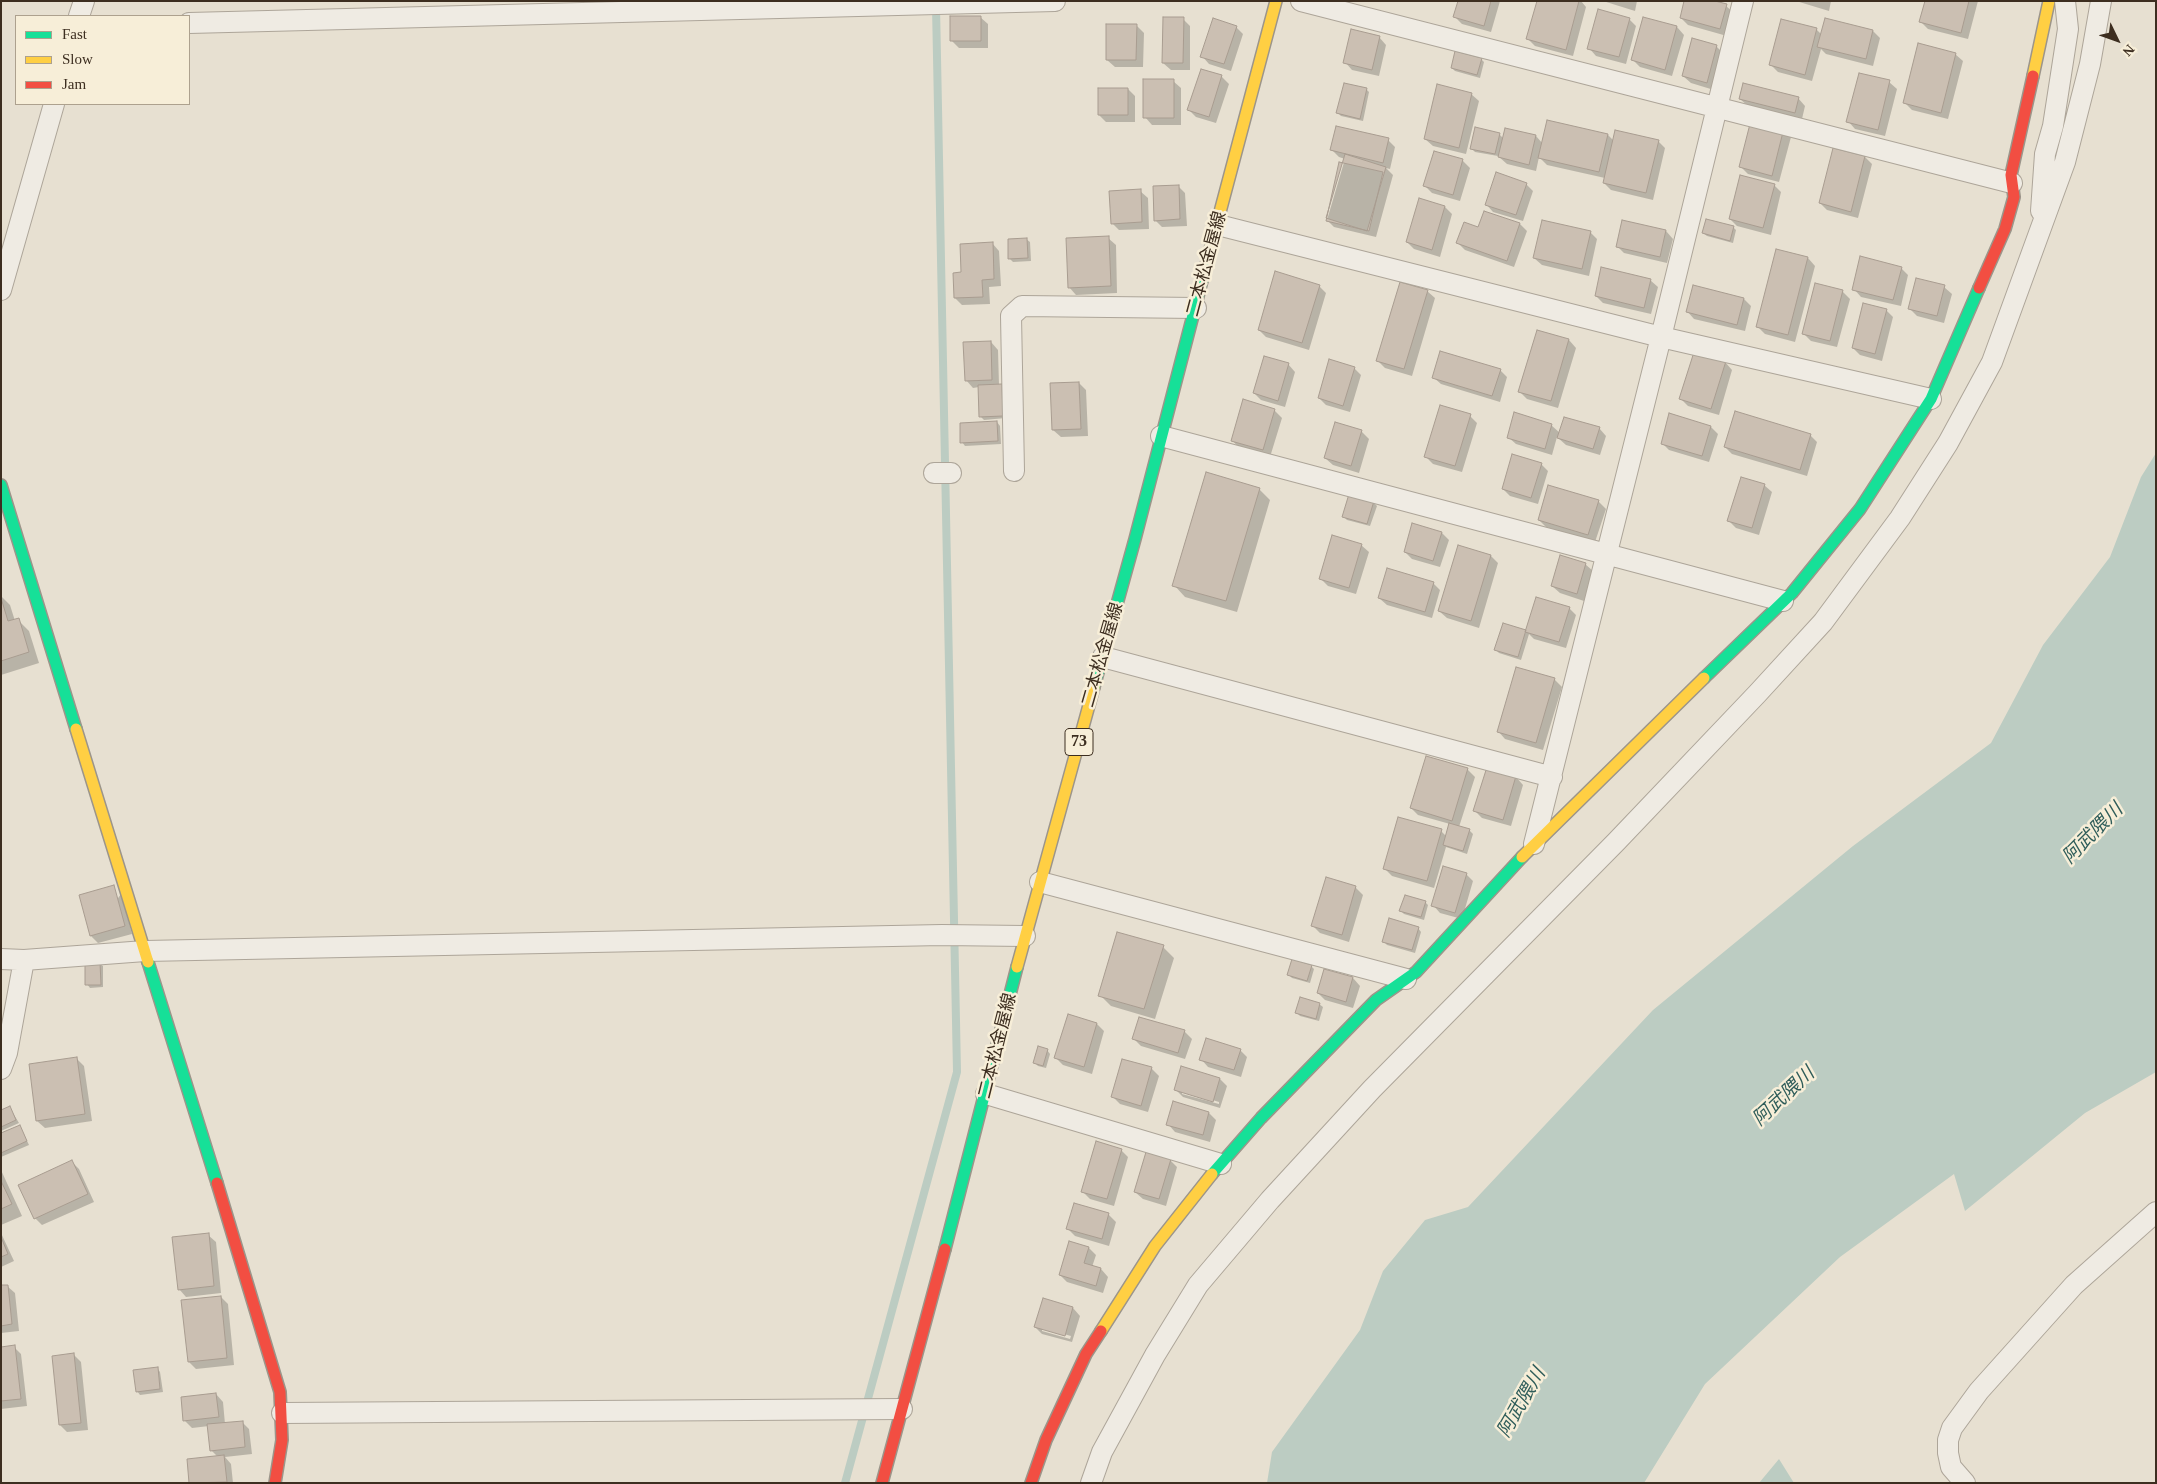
<!DOCTYPE html>
<meta charset="utf-8">
<style>
body{margin:0}
#map{position:relative;width:2157px;height:1484px;overflow:hidden;background:#e7e0d1;font-family:"Times New Roman",serif}
canvas{display:block}
.frame{position:absolute;inset:0;border:2px solid #3d2e20;pointer-events:none}
.legend{position:absolute;left:15px;top:15px;width:175px;height:90px;box-sizing:border-box;background:#f7eed8;border:1px solid #ada18e;margin:0;padding:6px 9px;list-style:none;font-size:15px;color:#3d2e20}
.legend li{display:flex;align-items:center;gap:10px;height:25px}
.legend b{width:25px;border:1px solid #ada18e}
.north{position:absolute;left:2092px;top:15px;width:50px;height:50px;-webkit-text-stroke:4px #f7eed8;paint-order:stroke;rotate:132deg;font-size:14px;font-weight:700;line-height:20px;text-align:center;color:#3d2e20}
.north::after{content:'';display:block;margin:auto;width:18px;height:22px;background:#3d2e20;clip-path:polygon(50% 0,100% 100%,50% 72%,0 100%)}
</style>
<div id="map">
<canvas width="2157" height="1484"></canvas>
<div class="frame"></div>
<ul class="legend">
<li><b style="height:6px;background:#16e098"></b>Fast</li>
<li><b style="height:6px;background:#ffcf43"></b>Slow</li>
<li><b style="height:6px;background:#f24e42"></b>Jam</li>
</ul>
<div class="north">N</div>
</div>
<script>
const c = document.querySelector('canvas').getContext('2d');
c.lineJoin = 'round';
function fillPath(path, color) {
  c.fillStyle = color;
  c.fill(path, 'evenodd');
}
function toPath(rows) {
  const path = new Path2D();
  for (const r of rows) {
    path.moveTo(r[0], r[1]);
    for (let i = 2; i < r.length; i += 2) path.lineTo(r[i], r[i + 1]);
  }
  return path;
}
function strokePath(path, color, width, dash) {
  c.strokeStyle = color;
  c.lineWidth = width;
  c.lineCap = dash ? 'butt' : 'round';
  c.setLineDash(dash || []);
  c.stroke(path);
}
function write(font, color, halo, rows, align = 'center') {
  c.font = font + ' "Times New Roman","Noto Sans JP",serif';
  c.lineWidth = 5;
  c.setLineDash([]);
  c.textBaseline = 'middle';
  c.strokeStyle = halo;
  c.fillStyle = color;
  for (const [text, x, y, turn = 0] of rows) {
    c.save();
    c.translate(x, y);
    c.rotate((+turn || 0) * Math.PI / 180);
    c.textAlign = isNaN(turn) ? turn : align;
    if (halo) c.strokeText(text, 0, 0);
    c.fillText(text, 0, 0);
    c.restore();
  }
}
fillPath(toPath([
 [2156,453,2156,1072,2085,1113,1965,1211,1954,1174,1840,1257,1705,1384,1644,1483,1267,1483,1272,1452,1360,1330,1383,1271,1425,1220,1468,1207,1653,1010,1853,846,1991,743,2043,645,2110,557,2141,477],
 [1779,1459,1794,1483,1759,1483]
]), '#bcccc2');
fillPath(toPath([
 [1459,1,1500,1,1491,32,1462,24,1455,17],
 [1538,1,1581,1,1586,7,1573,56,1535,46,1528,39],
 [1603,1,1637,1,1635,11],
 [1796,1,1831,1,1829,11],
 [1926,1,1978,1,1968,39,1928,29,1921,22],
 [1726,6,1734,13,1727,36,1688,25,1681,18],
 [980,17,988,24,988,48,959,48,952,41],
 [1644,18,1677,27,1684,35,1672,76,1640,67,1633,60],
 [1183,19,1190,26,1190,70,1171,70,1163,63],
 [1629,19,1636,26,1626,64,1596,56,1589,48],
 [1136,25,1144,33,1143,67,1115,67,1107,60],
 [1236,27,1243,34,1231,71,1209,64,1202,56],
 [1816,29,1822,35,1873,31,1880,38,1873,66,1826,54,1821,49,1812,81,1778,72,1771,65],
 [1379,37,1386,45,1379,76,1352,70,1345,62],
 [1716,46,1723,53,1714,90,1691,83,1683,76],
 [1955,54,1963,61,1948,119,1912,110,1905,103],
 [1481,59,1484,62,1480,78,1455,71,1452,68],
 [1202,70,1222,77,1229,84,1216,123,1196,117,1189,110],
 [1173,81,1181,88,1181,125,1152,125,1145,117],
 [1889,82,1897,89,1885,136,1855,129,1848,121],
 [1128,89,1135,96,1135,122,1106,122,1099,115],
 [1366,89,1369,92,1363,121,1341,116,1338,113],
 [1471,94,1479,101,1466,154,1433,146,1425,139],
 [1798,98,1805,106,1802,119,1748,106,1740,99],
 [1784,129,1791,137,1779,182,1748,174,1741,167],
 [1499,134,1504,139,1536,136,1543,144,1608,135,1614,141,1658,141,1665,148,1653,200,1611,190,1604,183,1605,178,1547,165,1539,157,1536,171,1507,164,1498,156,1475,152,1471,148],
 [1388,140,1395,147,1390,169,1386,168,1393,175,1376,237,1334,227,1327,220,1345,159,1339,157,1332,150],
 [1435,152,1463,161,1470,168,1460,201,1432,193,1424,185],
 [1865,157,1872,164,1858,218,1827,210,1820,203],
 [1526,184,1533,191,1523,221,1493,212,1486,204],
 [1774,185,1781,192,1771,235,1737,226,1730,219],
 [1178,186,1185,193,1187,226,1162,227,1155,220],
 [1140,191,1148,198,1149,229,1119,230,1112,223],
 [1445,207,1452,214,1440,257,1414,249,1407,242],
 [1623,221,1666,231,1673,239,1667,263,1624,253,1617,246],
 [1520,224,1527,231,1514,267,1465,250,1458,243,1479,228],
 [1733,227,1736,230,1733,243,1707,236,1703,233],
 [1590,232,1597,239,1589,276,1542,265,1534,258],
 [1108,238,1116,245,1117,293,1076,295,1069,287],
 [1026,239,1030,242,1031,261,1013,262,1009,258],
 [992,243,999,251,1001,286,989,287,990,304,962,305,955,298,962,273],
 [1808,258,1815,266,1795,342,1765,334,1758,327],
 [1901,268,1908,275,1901,306,1861,297,1854,289],
 [1650,280,1658,287,1651,314,1603,303,1596,296],
 [1319,286,1326,293,1309,350,1266,337,1259,330],
 [1944,287,1952,294,1944,323,1917,316,1909,308],
 [1427,291,1435,298,1412,376,1385,368,1378,361],
 [1842,291,1850,299,1837,347,1811,341,1804,334],
 [1744,299,1751,306,1745,331,1694,319,1687,311],
 [1886,310,1893,317,1882,361,1860,355,1853,348],
 [1538,331,1569,340,1576,348,1558,408,1527,399,1520,392],
 [991,342,998,350,999,385,1005,388,1006,418,984,420,980,416,979,387,973,388,966,380],
 [1725,362,1732,370,1719,415,1688,406,1681,399],
 [1288,364,1295,372,1285,407,1261,400,1254,393],
 [1354,368,1361,375,1350,412,1326,405,1319,398],
 [1500,370,1507,377,1500,402,1441,384,1433,377],
 [1079,383,1086,390,1088,436,1061,437,1053,430],
 [1274,410,1282,418,1270,457,1239,448,1232,440],
 [1470,416,1477,423,1462,472,1433,464,1425,456],
 [997,422,1000,426,1001,444,965,446,962,442],
 [1551,425,1560,433,1599,428,1606,436,1600,455,1566,445,1557,437,1552,455,1516,444,1508,437],
 [1711,427,1718,434,1709,462,1669,450,1662,443],
 [1361,431,1369,439,1359,473,1333,465,1325,458],
 [1810,435,1817,442,1807,476,1732,454,1725,447],
 [1541,464,1548,471,1538,504,1510,496,1503,489],
 [1764,485,1772,492,1759,535,1736,528,1729,521],
 [1259,489,1270,500,1237,612,1185,597,1174,585],
 [1598,501,1606,509,1595,542,1546,527,1539,520],
 [1373,502,1377,506,1370,526,1347,520,1344,517],
 [1442,533,1449,540,1440,567,1412,559,1405,552],
 [1361,545,1369,552,1356,594,1328,586,1321,579],
 [1491,556,1498,563,1479,628,1447,618,1439,611],
 [1585,564,1593,571,1584,601,1560,593,1552,586],
 [1433,583,1440,590,1432,618,1387,605,1379,598],
 [1,596,10,605,15,621,18,620,29,631,39,663,1,675],
 [1569,608,1576,615,1566,648,1534,639,1529,634,1521,660,1499,653,1496,650],
 [1554,679,1562,687,1543,750,1505,739,1498,731],
 [1467,769,1475,777,1459,827,1469,830,1473,834,1467,854,1446,847,1434,888,1392,876,1384,868,1441,831,1446,836,1450,824,1418,815,1411,808],
 [1487,769,1516,777,1523,785,1511,826,1482,818,1475,811],
 [1466,874,1473,881,1462,919,1440,913,1433,905],
 [1355,887,1363,895,1349,942,1320,933,1313,926],
 [121,894,132,934,98,943,91,936],
 [1425,902,1428,905,1424,920,1404,914,1401,911],
 [1418,928,1421,932,1415,953,1387,945,1383,941],
 [1163,947,1174,958,1155,1019,1111,1006,1100,995],
 [99,963,103,966,103,987,90,988,87,984],
 [1311,966,1314,969,1310,983,1292,978,1289,975],
 [1325,970,1353,978,1360,986,1353,1008,1325,1000,1318,993],
 [1319,1004,1323,1007,1319,1021,1300,1016,1296,1012],
 [1069,1016,1097,1024,1104,1031,1092,1074,1063,1065,1056,1058],
 [1184,1031,1192,1039,1185,1059,1141,1046,1134,1039],
 [1047,1050,1050,1054,1046,1068,1038,1066,1035,1063],
 [1240,1050,1247,1057,1241,1077,1208,1067,1201,1059],
 [77,1059,84,1066,92,1121,45,1128,37,1121],
 [1151,1068,1159,1076,1148,1112,1120,1104,1112,1096],
 [1220,1079,1227,1086,1220,1108,1183,1097,1175,1089],
 [1182,1091,1219,1102,1219,1104,1182,1094],
 [10,1108,19,1123,1,1131,1,1112],
 [1209,1113,1216,1120,1210,1142,1175,1132,1168,1124],
 [20,1126,29,1145,1,1157,1,1135],
 [1121,1150,1128,1157,1114,1206,1090,1199,1082,1191],
 [1170,1160,1177,1167,1166,1206,1143,1199,1135,1192],
 [72,1162,79,1169,94,1202,42,1225,35,1218],
 [1,1170,22,1216,1,1225],
 [1075,1204,1109,1215,1116,1222,1109,1246,1075,1236,1067,1228],
 [1,1233,14,1261,1,1267],
 [208,1235,216,1242,221,1293,186,1297,179,1289],
 [1089,1248,1096,1255,1092,1267,1101,1269,1108,1277,1103,1293,1067,1282,1060,1275],
 [7,1286,15,1293,19,1331,1,1333,1,1287],
 [221,1297,228,1304,234,1365,196,1369,189,1362],
 [1073,1308,1080,1316,1072,1342,1042,1334,1035,1327],
 [1042,1328,1071,1336,1070,1339,1042,1331],
 [14,1347,21,1354,27,1406,1,1409,1,1348],
 [73,1354,81,1362,88,1430,67,1432,60,1425],
 [157,1368,160,1372,163,1392,140,1395,137,1391],
 [216,1394,223,1402,225,1424,242,1422,249,1429,252,1454,225,1457,231,1464,233,1483,190,1483,218,1457,211,1450,209,1426,192,1428,184,1420]
]), '#0003');
strokePath(toPath([
 [845,1483,957,1072,936,6]
]), '#bcccc2', 8);
const building = toPath([
 [1458,1,1491,1,1484,26,1453,17,1458,1],
 [1537,1,1579,1,1566,50,1526,39,1537,1],
 [1684,1,1715,1,1727,4,1720,29,1680,18,1684,1],
 [1925,1,1969,1,1961,33,1919,22,1925,1],
 [1598,9,1630,18,1619,57,1587,49,1598,9],
 [950,16,981,16,981,41,950,41,950,16],
 [1163,17,1184,17,1183,63,1162,63,1163,17],
 [1643,17,1677,26,1665,70,1631,60,1643,17],
 [1213,18,1237,26,1224,64,1200,57,1213,18],
 [1825,18,1873,30,1866,59,1817,47,1825,18],
 [1781,19,1817,28,1805,75,1769,65,1781,19],
 [1106,24,1137,24,1136,60,1106,60,1106,24],
 [1351,29,1380,36,1372,70,1343,63,1351,29],
 [1692,38,1717,45,1707,83,1682,76,1692,38],
 [1918,43,1956,53,1941,113,1903,103,1918,43],
 [1455,51,1482,58,1477,75,1451,68,1455,51],
 [1201,69,1222,75,1209,117,1187,110,1201,69],
 [1859,73,1890,80,1878,130,1846,122,1859,73],
 [1143,79,1174,79,1174,118,1143,118,1143,79],
 [1344,83,1367,88,1360,119,1336,113,1344,83],
 [1743,83,1799,97,1795,113,1739,99,1743,83],
 [1437,84,1472,93,1459,148,1424,139,1437,84],
 [1098,88,1128,88,1128,115,1098,115,1098,88],
 [1547,120,1608,134,1599,172,1538,158,1547,120],
 [1751,120,1784,128,1772,176,1739,167,1751,120],
 [1336,126,1389,138,1383,163,1330,150,1336,126],
 [1475,127,1500,133,1495,154,1470,149,1475,127],
 [1505,128,1536,135,1529,165,1498,157,1505,128],
 [1615,130,1659,140,1646,193,1603,183,1615,130],
 [1833,148,1865,156,1851,212,1819,203,1833,148],
 [1434,151,1463,159,1453,195,1423,186,1434,151],
 [1345,154,1386,167,1367,231,1326,218,1345,154],
 [1339,162,1383,172,1369,231,1326,221,1339,162],
 [1496,172,1527,183,1516,215,1485,205,1496,172],
 [1740,175,1775,184,1763,228,1729,219,1740,175],
 [1179,185,1180,219,1154,221,1153,186,1179,185],
 [1141,189,1142,222,1111,224,1109,191,1141,189],
 [1419,198,1445,206,1432,250,1406,242,1419,198],
 [1484,211,1520,223,1507,261,1456,243,1464,222,1478,227,1484,211],
 [1706,219,1734,226,1730,241,1702,233,1706,219],
 [1542,220,1591,231,1582,269,1533,258,1542,220],
 [1622,220,1666,230,1660,257,1616,247,1622,220],
 [1109,236,1111,286,1068,288,1066,238,1109,236],
 [1027,238,1028,258,1008,259,1008,239,1027,238],
 [993,242,994,279,982,280,983,297,954,298,953,273,961,272,960,244,993,242],
 [1776,249,1808,257,1788,335,1756,327,1776,249],
 [1860,256,1902,267,1893,300,1852,290,1860,256],
 [1601,267,1651,279,1644,308,1595,296,1601,267],
 [1275,271,1320,285,1302,343,1258,330,1275,271],
 [1916,278,1945,285,1937,316,1908,309,1916,278],
 [1400,282,1428,290,1404,369,1376,361,1400,282],
 [1815,283,1843,290,1830,341,1802,334,1815,283],
 [1693,285,1744,298,1737,325,1686,312,1693,285],
 [1863,303,1887,309,1875,354,1852,348,1863,303],
 [1537,330,1569,339,1551,401,1518,392,1537,330],
 [991,341,992,380,965,381,963,342,991,341],
 [1440,351,1501,369,1492,396,1432,378,1440,351],
 [1694,352,1726,361,1711,409,1679,399,1694,352],
 [1264,356,1289,363,1278,401,1253,393,1264,356],
 [1329,359,1355,367,1343,406,1318,398,1329,359],
 [1079,382,1081,429,1052,430,1050,383,1079,382],
 [1002,384,1003,416,979,417,978,385,1002,384],
 [1243,399,1275,409,1263,450,1231,441,1243,399],
 [1440,405,1471,414,1455,466,1424,457,1440,405],
 [1735,411,1811,434,1800,470,1724,447,1735,411],
 [1514,412,1552,424,1545,449,1507,438,1514,412],
 [1669,413,1711,426,1702,456,1661,444,1669,413],
 [1564,417,1600,427,1593,449,1557,438,1564,417],
 [997,421,998,441,960,443,960,423,997,421],
 [1335,422,1362,430,1351,466,1324,458,1335,422],
 [1512,454,1542,463,1531,498,1502,489,1512,454],
 [1206,472,1260,488,1226,601,1172,586,1206,472],
 [1741,477,1765,484,1752,528,1727,521,1741,477],
 [1548,485,1599,500,1588,535,1538,520,1548,485],
 [1349,494,1374,501,1367,524,1342,517,1349,494],
 [1412,523,1442,532,1433,561,1404,552,1412,523],
 [1332,535,1362,544,1349,588,1319,579,1332,535],
 [1458,545,1491,555,1471,621,1438,611,1458,545],
 [1560,555,1586,563,1577,594,1551,586,1560,555],
 [1387,568,1434,582,1425,612,1378,598,1387,568],
 [1536,597,1570,607,1559,642,1525,632,1536,597],
 [1,598,8,621,19,618,29,652,1,661,1,598],
 [1503,623,1526,630,1518,657,1494,650,1503,623],
 [1516,667,1555,678,1536,743,1497,732,1516,667],
 [1426,756,1468,768,1452,821,1410,808,1426,756],
 [1487,767,1516,776,1503,820,1473,811,1487,767],
 [1398,817,1442,829,1427,881,1383,869,1398,817],
 [1449,823,1470,829,1463,851,1443,845,1449,823],
 [1443,866,1467,873,1455,913,1431,906,1443,866],
 [1326,877,1356,886,1342,935,1311,926,1326,877],
 [114,885,125,926,90,936,79,895,114,885],
 [1405,895,1426,901,1421,917,1399,911,1405,895],
 [1389,918,1419,927,1412,950,1382,942,1389,918],
 [1117,932,1164,945,1144,1009,1098,996,1117,932],
 [1292,959,1312,965,1307,981,1287,975,1292,959],
 [85,962,100,962,101,985,85,985,85,962],
 [1324,969,1353,977,1346,1002,1317,993,1324,969],
 [1300,997,1320,1003,1316,1019,1295,1013,1300,997],
 [1068,1014,1097,1023,1084,1067,1054,1058,1068,1014],
 [1139,1017,1185,1030,1178,1053,1132,1039,1139,1017],
 [1206,1038,1241,1049,1234,1070,1199,1060,1206,1038],
 [1038,1046,1048,1049,1043,1066,1033,1063,1038,1046],
 [77,1057,85,1114,36,1121,29,1064,77,1057],
 [1122,1059,1152,1067,1141,1106,1111,1097,1122,1059],
 [1181,1066,1220,1078,1213,1102,1174,1090,1181,1066],
 [1173,1101,1209,1112,1203,1135,1166,1125,1173,1101],
 [10,1106,16,1120,1,1127,1,1110,10,1106],
 [20,1125,27,1141,1,1153,1,1133,20,1125],
 [1096,1141,1122,1149,1107,1199,1081,1192,1096,1141],
 [1146,1152,1171,1159,1159,1199,1134,1192,1146,1152],
 [72,1160,88,1194,34,1219,18,1185,72,1160],
 [1,1181,12,1204,1,1209,1,1181],
 [1074,1203,1109,1213,1102,1239,1066,1229,1074,1203],
 [209,1233,214,1286,178,1290,172,1237,209,1233],
 [1,1237,8,1254,1,1257,1,1237],
 [1069,1241,1089,1247,1084,1263,1101,1268,1096,1286,1059,1275,1069,1241],
 [1,1285,8,1285,12,1324,1,1326,1,1285],
 [221,1296,227,1358,188,1362,181,1300,221,1296],
 [1043,1298,1073,1307,1065,1336,1034,1327,1043,1298],
 [15,1345,21,1399,1,1401,1,1347,15,1345],
 [74,1353,81,1423,59,1425,52,1356,74,1353],
 [158,1367,160,1389,136,1392,133,1370,158,1367],
 [216,1393,219,1417,183,1421,181,1397,216,1393],
 [243,1421,245,1447,210,1451,207,1424,243,1421],
 [224,1455,227,1482,189,1483,187,1459,224,1455]
]);
fillPath(building, '#cbbfb2');
strokePath(building, '#a89c90', 1);
const street = toPath([
 [1301,1,2012,183],
 [79,16,84,1],
 [189,23,1055,1],
 [2041,211,2045,154,2053,126,2068,29,2065,1],
 [1218,225,1661,337,1931,399],
 [1,290,54,104],
 [1161,436,1783,601],
 [1014,471,1011,316,1022,306,1196,308],
 [934,473,951,473],
 [1103,657,1552,777],
 [1534,844,1661,337,1743,1],
 [1040,882,1406,979],
 [1,959,24,960,145,951,942,935,1025,936],
 [1,1069,7,1053,24,960],
 [986,1094,1221,1164],
 [282,1413,902,1409],
 [1091,1483,1102,1452,1155,1355,1198,1285,1270,1200,1372,1089,1616,842,1757,694,1823,622,1900,518,1948,443,1992,362,2065,162,2090,64,2101,1],
 [1965,1483,1951,1467,1948,1453,1948,1440,1952,1428,1979,1391,2074,1285,2156,1212]
]);
const fast = toPath([
 [1,485,76,729],
 [1704,678,1792,593,1860,509,1931,399,1979,288],
 [1094,687,1135,539,1211,246],
 [148,962,217,1183],
 [1212,1174,1261,1118,1376,1000,1416,972,1522,857],
 [945,1249,1017,967]
]);
const slow = toPath([
 [2033,76,2049,1],
 [1211,246,1276,1],
 [76,729,148,962],
 [1522,857,1704,678],
 [1017,967,1094,687],
 [1101,1331,1155,1246,1212,1174]
]);
const jam = toPath([
 [1979,288,2005,229,2014,197,2011,175,2033,76],
 [217,1183,280,1392,282,1440,275,1483],
 [882,1483,945,1249],
 [1031,1483,1046,1440,1086,1354,1101,1331]
]);
strokePath(street, '#ada599', 22);
strokePath(fast, '#9c958a', 14);
strokePath(slow, '#9c958a', 14);
strokePath(jam, '#9c958a', 14);
strokePath(street, '#efebe3', 20);
strokePath(fast, '#16e098', 11);
strokePath(slow, '#ffcf43', 11);
strokePath(jam, '#f24e42', 11);
for (const [x, y, w] of [
 [1079,742,28]
]) {
  const box = new Path2D();
  box.roundRect(x - w / 2, y - 13.5, w, 27, 4);
  c.fillStyle = '#f7eed8';
  c.fill(box);
  strokePath(box, '#3d2e20', 1);
}
write('bold 16px', '#3d2e20', null, [
 ["73",1079,742]
]);
write('18px', '#3d2e20', '#f7eed8', [
 ["二本松金屋線",1207,264,-75],
 ["二本松金屋線",1103,655,-74],
 ["二本松金屋線",998,1046,-76]
]);
write('italic 19px', '#2f5d5a', '#f7eed8', [
 ["阿武隈川",2093,834,-45],
 ["阿武隈川",1784,1097,-43],
 ["阿武隈川",1522,1403,-60]
]);
</script>
